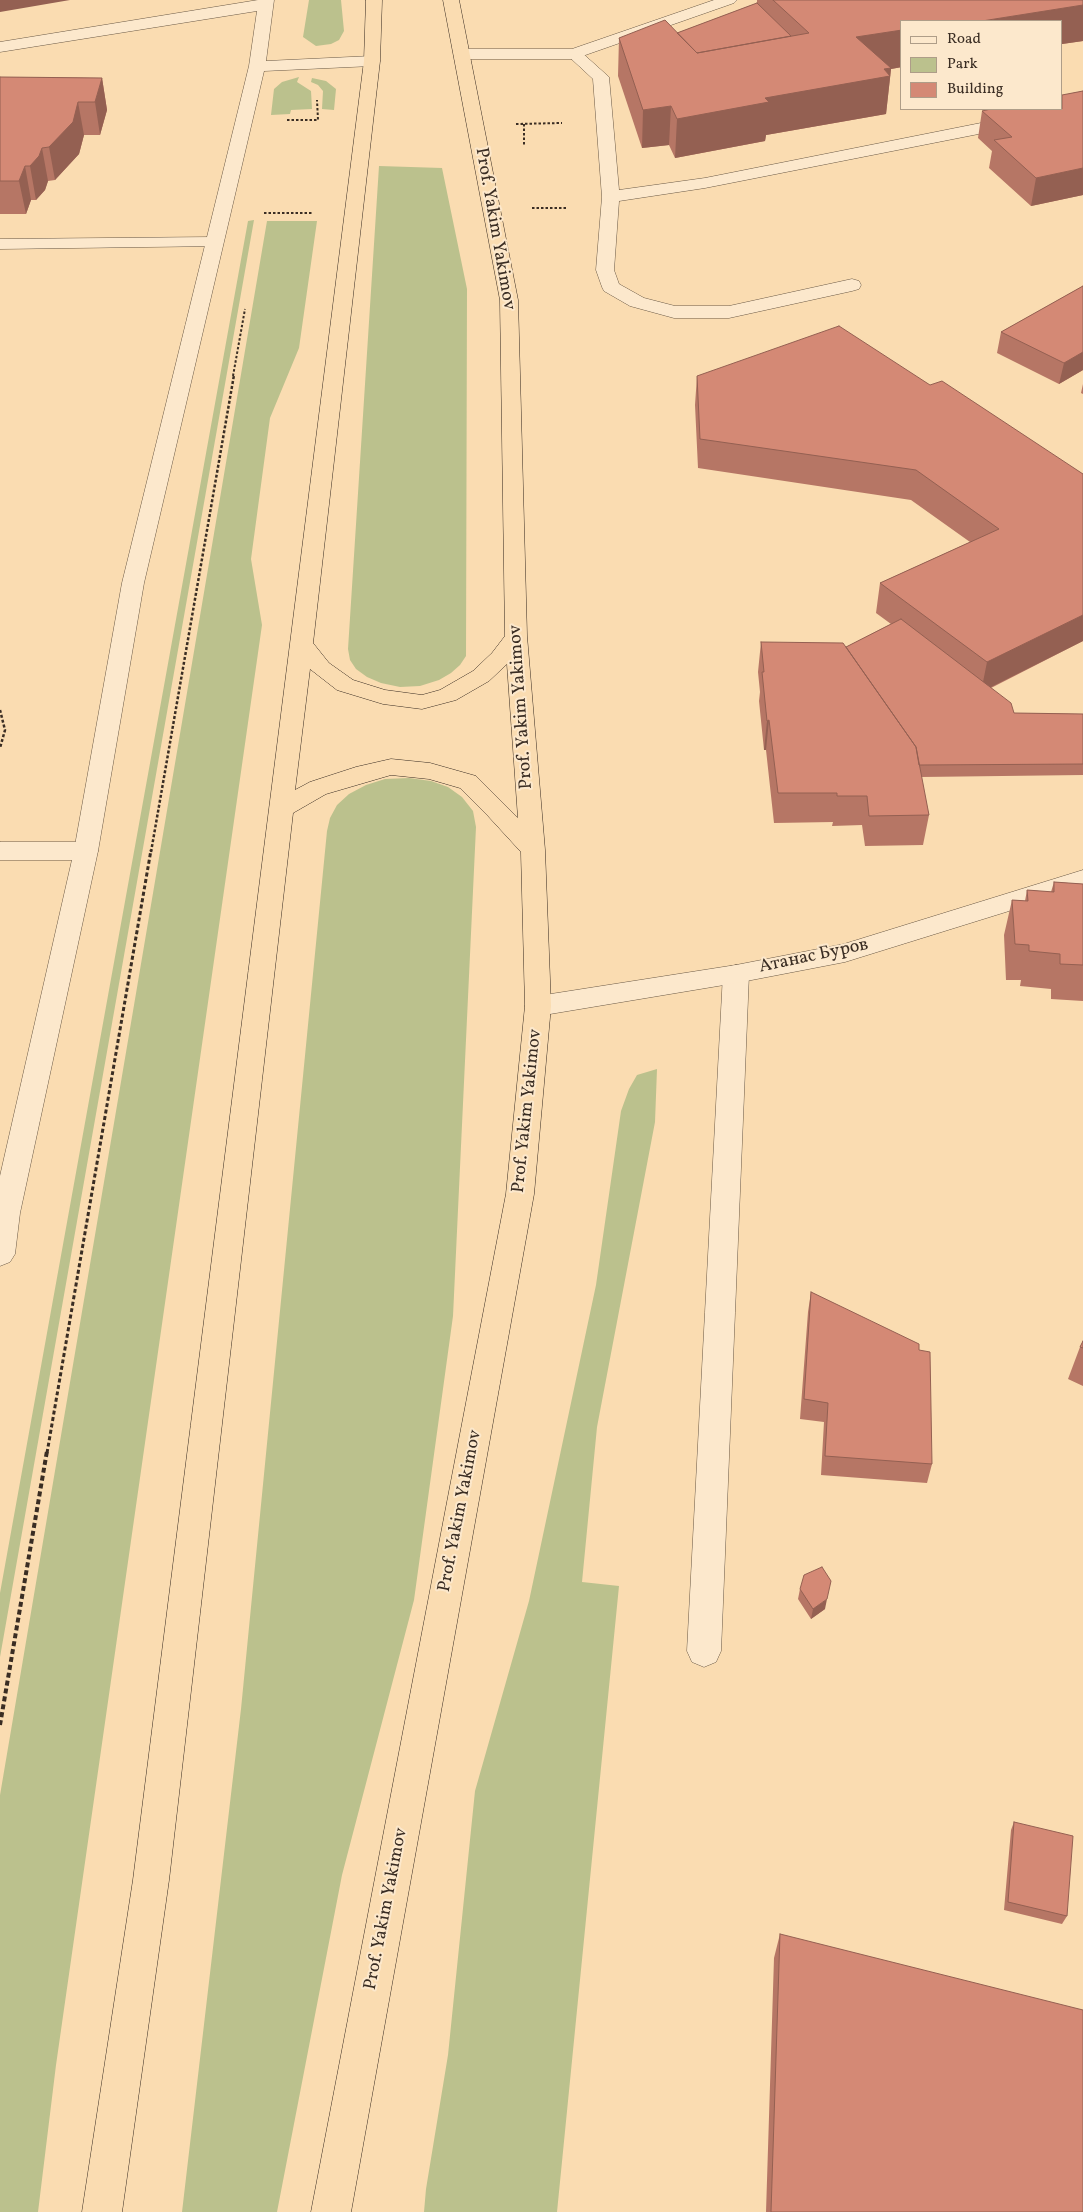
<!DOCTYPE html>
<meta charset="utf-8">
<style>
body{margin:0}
#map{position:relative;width:1083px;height:2212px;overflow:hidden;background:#fadcb1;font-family:Vollkorn,serif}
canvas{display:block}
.legend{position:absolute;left:900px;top:20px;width:162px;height:90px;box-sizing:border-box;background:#fce8cc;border:1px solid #ae9d88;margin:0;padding:6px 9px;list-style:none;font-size:15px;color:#3a2d23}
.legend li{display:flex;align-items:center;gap:10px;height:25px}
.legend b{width:25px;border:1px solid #ae9d88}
</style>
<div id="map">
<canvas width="1083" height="2212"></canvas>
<ul class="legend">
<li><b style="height:6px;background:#fce8cc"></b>Road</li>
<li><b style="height:14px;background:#bbc18d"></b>Park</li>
<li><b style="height:14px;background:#d48975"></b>Building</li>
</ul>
</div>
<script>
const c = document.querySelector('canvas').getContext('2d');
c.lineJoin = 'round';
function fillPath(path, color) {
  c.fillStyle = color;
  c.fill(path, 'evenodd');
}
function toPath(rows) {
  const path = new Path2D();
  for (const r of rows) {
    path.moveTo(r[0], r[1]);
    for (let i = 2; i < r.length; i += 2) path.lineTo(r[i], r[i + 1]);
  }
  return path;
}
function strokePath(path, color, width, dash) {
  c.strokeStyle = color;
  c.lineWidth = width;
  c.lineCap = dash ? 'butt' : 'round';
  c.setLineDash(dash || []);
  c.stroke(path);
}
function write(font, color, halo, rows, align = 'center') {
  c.font = font + ' Vollkorn,serif';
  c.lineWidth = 4;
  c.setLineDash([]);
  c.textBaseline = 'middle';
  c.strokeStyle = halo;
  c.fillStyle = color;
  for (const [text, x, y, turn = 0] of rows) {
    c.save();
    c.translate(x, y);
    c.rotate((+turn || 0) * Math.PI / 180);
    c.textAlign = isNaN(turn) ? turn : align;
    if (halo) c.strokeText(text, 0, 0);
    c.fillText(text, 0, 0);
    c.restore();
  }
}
fillPath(toPath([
 [309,0,341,0,344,31,339,40,331,44,316,46,303,37],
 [299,77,297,82,311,91,312,109,291,110,290,114,271,115,274,89,282,82],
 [312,78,326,81,336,89,334,110,322,109,323,91,318,85,311,82],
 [379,166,442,168,467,289,466,656,460,665,451,673,439,680,420,686,400,687,381,683,367,677,356,669,350,660,348,649],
 [254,220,0,1657,0,1593,248,221],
 [267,221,317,221,299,348,270,418,251,559,262,625,56,2065,38,2212,0,2212,0,1795],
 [409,778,431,781,448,787,462,797,473,811,476,827,453,1316,414,1600,342,1875,277,2212,182,2212,241,1709,327,831,330,818,337,805,349,794,366,785,385,779],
 [657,1069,655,1122,597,1427,582,1582,619,1586,557,2212,424,2212,426,2189,448,2055,475,1791,529,1601,596,1285,621,1111,629,1089,637,1075]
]), '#bbc18d');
const lane = toPath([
 [574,49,580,51,609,77,619,190,705,178,1001,119,991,109,1009,109,1022,122,1020,126,1014,127,705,188,619,201,614,270,619,284,644,298,675,306,729,306,852,279,859,281,861,285,859,289,852,291,729,318,674,318,630,306,604,291,602,287,596,270,602,197,593,79,566,54,568,51,574,49],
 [214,237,220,238,223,242,220,246,0,249,0,239,214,237],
 [0,842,86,842,95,845,98,851,95,857,86,860,0,860,0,842],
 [736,965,745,967,749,974,721,1651,716,1662,704,1667,692,1662,687,1651,723,974,727,967,736,965]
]);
const street = toPath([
 [258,0,274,0,266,61,372,56,378,58,380,61,378,64,372,66,264,71,144,583,98,851,20,1213,15,1254,10,1262,0,1266,0,1176,74,851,122,583,249,66,257,11,0,52,0,42,258,0],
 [714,0,737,0,734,3,574,59,463,59,457,57,455,54,457,51,463,49,572,49,714,0],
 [1083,870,1083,888,845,962,736,983,538,1016,529,1013,525,1006,529,999,538,996,736,965,844,944,1083,870]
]);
const highway = toPath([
 [366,0,382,0,380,61,313,643,329,663,353,680,385,690,422,695,440,690,473,671,492,653,505,636,500,300,443,0,459,0,518,300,527,636,545,850,551,1006,534,1194,351,2212,311,2212,506,1194,525,1006,521,852,488,816,460,788,429,779,391,775,326,794,293,813,169,1880,122,2212,82,2212,133,1880,364,61,366,0],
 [507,664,518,818,476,776,430,763,391,759,356,767,310,782,295,790,310,669,337,690,383,704,422,709,456,700,489,681,507,664]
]);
strokePath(lane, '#6a5946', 1);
strokePath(street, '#6a5946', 1);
strokePath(highway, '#3a2d23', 1);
strokePath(toPath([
 [287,120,318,120,317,100],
 [516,124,562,123],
 [524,124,524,146],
 [532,208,568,208],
 [264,213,313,213],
 [233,376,245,309]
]), '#3a2d23', 2, [2.5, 2]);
strokePath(toPath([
 [0,710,5,730,0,748],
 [151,852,234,375]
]), '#3a2d23', 2.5, [3, 2]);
strokePath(toPath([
 [47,1453,151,850]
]), '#3a2d23', 3, [4, 2.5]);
strokePath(toPath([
 [0,1725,47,1451]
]), '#3a2d23', 4, [5, 3]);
fillPath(lane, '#fce8cc');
fillPath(street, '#fce8cc');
fillPath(highway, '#fadcb1');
fillPath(toPath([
 [757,0,1083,0,1083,41,1062,44,902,21,902,67,891,69,886,114,766,135,765,141,675,158,669,145,642,148,618,76,619,38,677,33,757,3],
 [0,77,102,78,107,110,100,135,84,135,79,154,55,180,48,181,45,190,36,200,31,200,26,214,0,214],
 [1083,91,1083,195,1031,206,989,168,992,151,978,138,982,111],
 [1083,286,1083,370,1059,384,997,353,1001,332],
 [697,376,930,385,1083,474,1083,641,991,688,1014,713,1083,714,1083,775,921,777,929,815,923,845,865,846,862,825,832,826,833,822,774,823,766,750,764,750,759,701,760,692,758,672,761,642,846,647,891,624,876,613,880,583,970,542,911,500,698,468,695,405],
 [1083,384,1083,394,1081,393],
 [1054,882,1083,884,1083,1001,1051,999,1051,989,1020,986,1021,980,1006,980,1004,935,1012,900,1025,901,1027,890,1051,892],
 [811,1292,919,1350,932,1464,927,1483,821,1475,824,1422,800,1419,808,1312],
 [1083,1341,1083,1386,1068,1379,1080,1347],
 [800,1589,825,1609,811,1619,798,1599],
 [1014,1822,1067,1916,1062,1924,1004,1910,1011,1830],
 [780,1934,1083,2212,766,2212,774,1958]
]), '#b67665');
fillPath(toPath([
 [0,0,70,0,0,12],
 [1083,5,1083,41,1062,44,1062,21,982,21],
 [902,30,902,67,891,69,886,114,766,135,765,141,675,158,677,119,765,98,856,37],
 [102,78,107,110,100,135,95,102],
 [78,102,84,135,79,154,55,180,49,147],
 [671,106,669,145,642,148,643,110],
 [42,148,48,181,45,190,36,200,30,166],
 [25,166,31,200,26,214,19,181],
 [1083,168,1083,195,1031,206,1036,178],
 [1083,352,1083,370,1059,384,1064,363],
 [1083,615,1083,641,981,692,987,662],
 [769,720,766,750,764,750,767,721],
 [827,1599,825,1609,811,1619,813,1609]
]), '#946052');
const building = toPath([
 [773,0,1083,0,1083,5,982,21,902,21,902,30,856,37,891,68,884,69,890,76,765,98,769,102,677,119,671,106,643,110,619,38,665,20,697,53,809,33,773,0],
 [757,3,791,36,697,53,677,33,757,3],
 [0,77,102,78,95,102,78,102,73,122,49,147,42,148,39,156,30,166,25,166,19,181,0,181,0,77],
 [1083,91,1083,168,1036,178,994,140,1012,137,982,111,991,109,1062,109,1062,95,1083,91],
 [1083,286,1083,352,1064,363,1001,332,1083,286],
 [839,326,930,385,942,381,1083,474,1083,615,987,662,880,583,999,529,916,470,700,439,697,376,839,326],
 [901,619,1011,703,1014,713,1083,714,1083,764,919,765,916,747,846,647,901,619],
 [761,642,843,643,916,747,929,815,869,816,867,796,837,796,837,793,778,793,769,720,767,721,762,672,764,672,761,642],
 [1054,882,1083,884,1083,965,1060,964,1060,954,1029,951,1029,945,1015,944,1012,900,1028,901,1027,890,1054,892,1054,882],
 [811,1292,919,1344,919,1350,930,1352,932,1464,825,1456,828,1403,804,1399,811,1292],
 [1083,1341,1083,1348,1080,1347,1083,1341],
 [822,1567,831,1581,827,1599,813,1609,800,1589,804,1575,822,1567],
 [1014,1822,1073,1836,1067,1916,1008,1902,1014,1822],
 [780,1934,1083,2010,1083,2212,771,2212,780,1934]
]);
fillPath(building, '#d48975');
strokePath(building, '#946052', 1);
write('18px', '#3a2d23', '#fce8cc', [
 ["Prof. Yakim Yakimov",494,229,80],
 ["Prof. Yakim Yakimov",522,707,-94],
 ["Атанас Буров",814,957,-12],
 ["Prof. Yakim Yakimov",528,1111,-84],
 ["Prof. Yakim Yakimov",461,1511,-79],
 ["Prof. Yakim Yakimov",387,1909,-79]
]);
</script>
